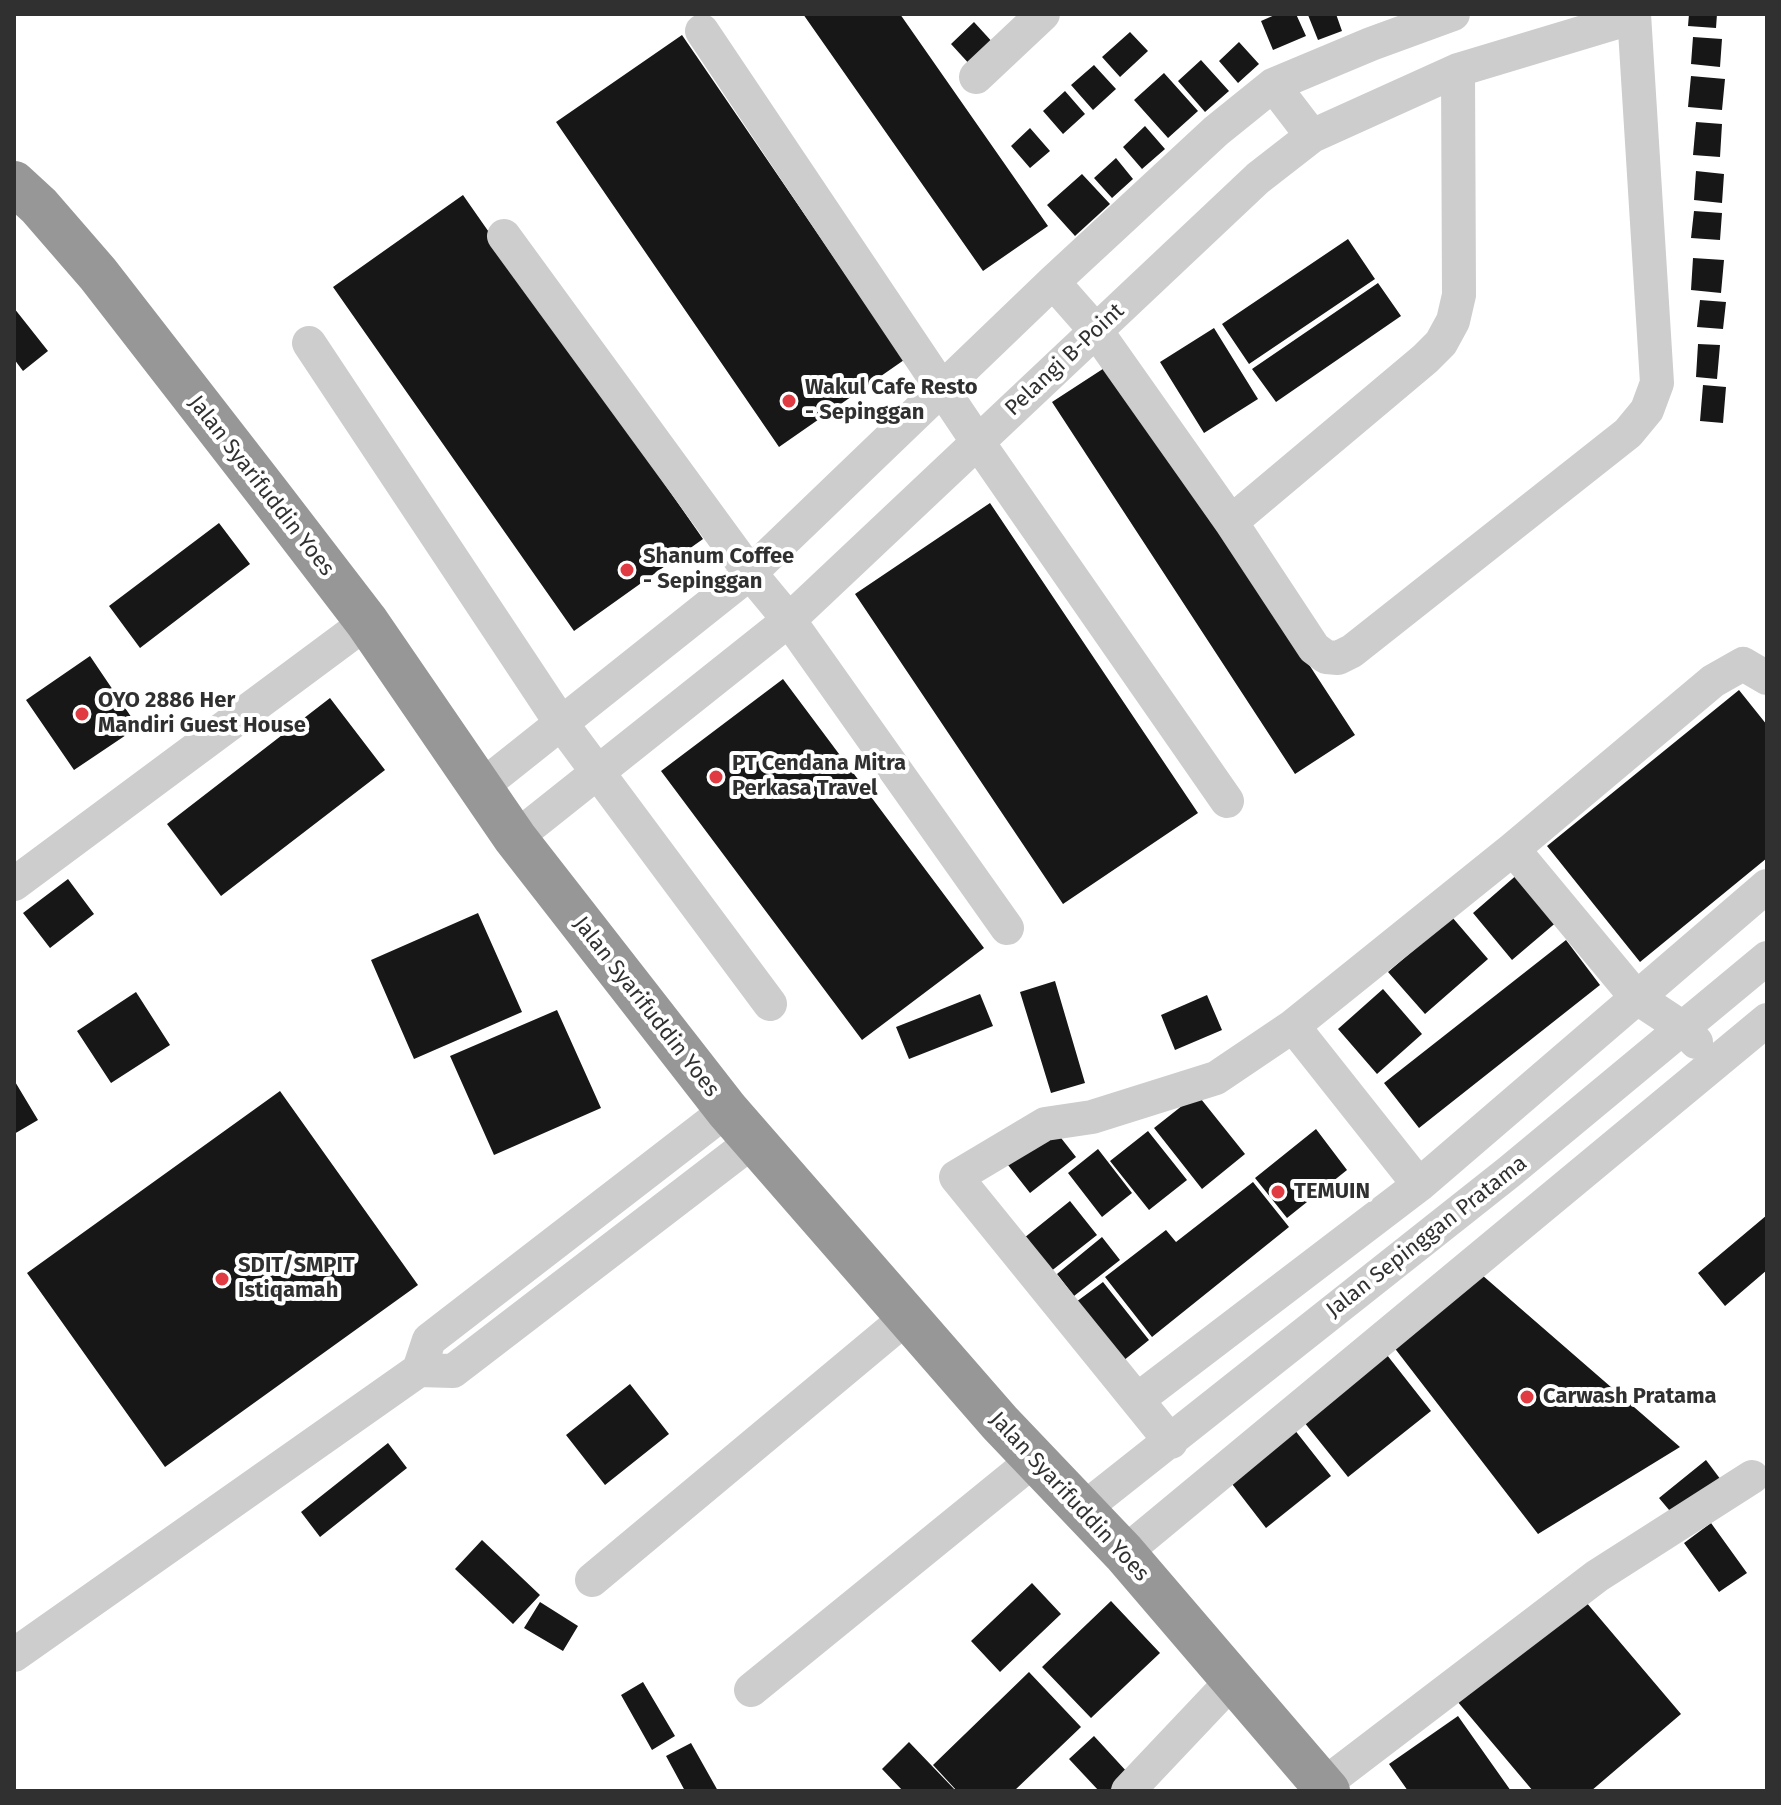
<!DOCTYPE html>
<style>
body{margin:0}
#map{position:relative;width:1781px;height:1805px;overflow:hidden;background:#fff;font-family:"Fira Sans",sans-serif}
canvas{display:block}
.frame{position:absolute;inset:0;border:16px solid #303030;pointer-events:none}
</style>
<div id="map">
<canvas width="1781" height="1805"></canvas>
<div class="frame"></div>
</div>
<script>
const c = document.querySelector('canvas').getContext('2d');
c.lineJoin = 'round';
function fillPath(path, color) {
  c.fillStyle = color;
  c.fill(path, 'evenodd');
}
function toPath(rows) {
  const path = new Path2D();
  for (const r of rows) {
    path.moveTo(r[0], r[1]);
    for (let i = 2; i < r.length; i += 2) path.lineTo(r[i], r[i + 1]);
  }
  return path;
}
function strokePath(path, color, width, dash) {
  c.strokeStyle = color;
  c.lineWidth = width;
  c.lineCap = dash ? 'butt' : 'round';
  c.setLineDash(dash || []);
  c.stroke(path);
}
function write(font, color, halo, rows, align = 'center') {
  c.font = font + ' "Fira Sans",sans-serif';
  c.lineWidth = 8;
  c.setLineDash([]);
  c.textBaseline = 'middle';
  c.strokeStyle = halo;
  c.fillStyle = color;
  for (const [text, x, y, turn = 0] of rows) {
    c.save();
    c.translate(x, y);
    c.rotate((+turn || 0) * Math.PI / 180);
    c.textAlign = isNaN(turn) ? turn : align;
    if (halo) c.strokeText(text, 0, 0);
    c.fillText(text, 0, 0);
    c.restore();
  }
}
fillPath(toPath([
 [803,14,900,14,1048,226,983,271],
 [1277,14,1296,14,1306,36,1273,50,1261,21],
 [1336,14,1342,31,1318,40,1308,15],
 [1689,14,1717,14,1716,28,1688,26],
 [974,22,995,45,972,67,951,44],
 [1130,32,1148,51,1120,77,1102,57],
 [682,35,904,360,779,447,556,122],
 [1693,37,1722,39,1720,67,1691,64],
 [1239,42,1259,64,1238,83,1219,61],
 [1201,60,1229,91,1205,112,1178,81],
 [1094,65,1116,89,1093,110,1071,85],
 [1164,73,1198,111,1168,138,1134,100],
 [1691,76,1725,79,1722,110,1688,107],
 [1065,91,1085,114,1063,134,1043,111],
 [1696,122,1722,124,1720,157,1693,155],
 [1145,126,1165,149,1142,169,1123,147],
 [1030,128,1050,151,1030,168,1011,146],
 [1116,158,1133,179,1112,198,1094,178],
 [1696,171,1724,174,1722,203,1694,200],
 [1082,174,1110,204,1075,236,1047,205],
 [463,195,703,539,574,631,333,287],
 [1694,211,1722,213,1720,240,1691,238],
 [1348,239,1375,279,1249,364,1222,324],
 [1693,258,1724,260,1721,293,1691,290],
 [1378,283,1401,316,1276,402,1252,369],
 [1700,300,1726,302,1723,329,1697,327],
 [14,308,48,351,23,371,14,359],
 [1214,328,1258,399,1204,433,1160,362],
 [1698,344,1720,345,1717,379,1696,377],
 [1112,363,1355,735,1295,774,1052,402],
 [1703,385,1726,387,1723,423,1700,421],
 [990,503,1198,813,1063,904,855,594],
 [219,523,250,564,140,648,109,606],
 [90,656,138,727,74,770,26,700],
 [783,679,984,948,862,1040,661,771],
 [1739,690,1767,725,1767,858,1640,962,1547,846],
 [330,698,385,770,221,896,167,824],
 [1519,873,1559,920,1512,960,1473,913],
 [68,879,94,914,50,948,23,913],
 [478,913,522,1012,414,1059,371,960],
 [1452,917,1488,959,1425,1014,1388,972],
 [1566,940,1600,985,1419,1128,1384,1083],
 [1055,981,1085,1083,1051,1093,1020,992],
 [1383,989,1422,1034,1377,1074,1338,1029],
 [136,992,170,1045,111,1083,77,1031],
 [980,994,993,1026,909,1059,896,1027],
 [1207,995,1222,1030,1175,1050,1161,1015],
 [557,1010,601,1108,494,1155,450,1056],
 [14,1080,38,1120,14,1134],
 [280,1091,418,1285,165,1467,27,1273],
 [1197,1094,1245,1154,1202,1189,1154,1128],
 [1054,1129,1076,1157,1030,1193,1008,1165],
 [1316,1129,1347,1170,1287,1218,1255,1178],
 [1148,1131,1187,1180,1149,1210,1110,1161],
 [1098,1149,1132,1193,1102,1217,1068,1173],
 [1253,1182,1289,1227,1152,1337,1105,1277,1166,1230,1176,1242],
 [1070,1201,1097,1235,1050,1272,1024,1238],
 [1767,1215,1767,1270,1725,1306,1698,1273],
 [1102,1237,1120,1260,1074,1296,1057,1274],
 [1482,1275,1680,1447,1538,1534,1393,1346],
 [1103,1282,1149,1340,1123,1361,1076,1302],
 [1387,1355,1431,1411,1348,1477,1304,1422],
 [630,1384,669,1434,605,1485,566,1435],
 [1294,1429,1331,1476,1266,1528,1229,1480],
 [388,1443,407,1468,320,1537,301,1512],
 [1706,1460,1721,1480,1675,1517,1659,1498],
 [1711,1523,1747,1573,1719,1592,1684,1543],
 [482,1540,540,1595,513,1624,455,1569],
 [1032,1583,1061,1614,1000,1672,971,1641],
 [1580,1595,1681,1714,1591,1791,1533,1791,1457,1701],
 [1111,1601,1160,1653,1091,1718,1042,1667],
 [540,1602,578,1626,563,1651,524,1628],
 [1029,1672,1081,1727,1014,1791,957,1791,933,1765],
 [643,1682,675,1736,652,1750,621,1695],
 [1458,1716,1511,1791,1408,1791,1389,1764],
 [1094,1736,1128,1773,1109,1791,1099,1791,1069,1759],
 [909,1742,956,1791,903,1791,882,1769],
 [691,1743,718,1791,685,1791,666,1756]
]), '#171717');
strokePath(toPath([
 [702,31,977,441,1227,801],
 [976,77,1043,14],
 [1273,85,1312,136],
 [504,236,750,573,789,620,1007,928],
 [1053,282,1097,332,1231,522,1314,648,1326,657,1338,658,1352,651,1628,433,1647,410,1657,383,1634,14],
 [309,343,561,723,770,1004],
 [1231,522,1425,359,1441,343,1453,321,1459,295,1458,70],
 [481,787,750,573,1053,282,1216,131,1273,85,1371,44,1453,14],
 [515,838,789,620,1258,178,1312,136,1458,70,1634,17],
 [1513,849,1636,997,1683,1028,1696,1042],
 [14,884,367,622],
 [1293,1026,1513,849,1713,681,1743,664,1767,678],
 [419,1370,453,1371,753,1141],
 [1137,1400,1419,1185,1767,886],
 [1171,1442,956,1177,1045,1124,1092,1117,1216,1078,1293,1026,1419,1185],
 [1082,1510,1509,1172,1767,958],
 [1124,1553,1767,1020],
 [592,1580,906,1318],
 [14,1655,419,1370,429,1340,727,1110],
 [751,1690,1035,1459],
 [1323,1785,1597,1576,1752,1477],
 [1128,1791,1232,1681]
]), '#cdcdcd', 34);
strokePath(toPath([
 [14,183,39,206,98,274,268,493,367,622,515,838,727,1110,1000,1423,1124,1553,1328,1791]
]), '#979797', 44);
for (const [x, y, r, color] of [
 [789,401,8,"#e03a42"],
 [627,570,8,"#e03a42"],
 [82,714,8,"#e03a42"],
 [716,777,8,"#e03a42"],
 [1278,1192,8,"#e03a42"],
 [222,1279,8,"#e03a42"],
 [1527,1397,8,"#e03a42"]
]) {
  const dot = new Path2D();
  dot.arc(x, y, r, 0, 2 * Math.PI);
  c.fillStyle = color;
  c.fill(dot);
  strokePath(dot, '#fff', 3);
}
write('22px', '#303030', '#fff', [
 ["Pelangi B-Point",1065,360,-43],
 ["Jalan Syarifuddin Yoes",261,486,52],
 ["Jalan Syarifuddin Yoes",646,1007,52],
 ["Jalan Sepinggan Pratama",1427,1237,-38],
 ["Jalan Syarifuddin Yoes",1069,1497,47]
]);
write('bold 22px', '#303030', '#fff', [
 ["Wakul Cafe Resto",805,388],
 ["- Sepinggan",805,413],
 ["Shanum Coffee",643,557],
 ["- Sepinggan",643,582],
 ["OYO 2886 Her",98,701],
 ["Mandiri Guest House",98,726],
 ["PT Cendana Mitra",732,764],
 ["Perkasa Travel",732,789],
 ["TEMUIN",1294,1192],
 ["SDIT/SMPIT",238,1266],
 ["Istiqamah",238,1291],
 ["Carwash Pratama",1543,1397]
], 'left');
</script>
